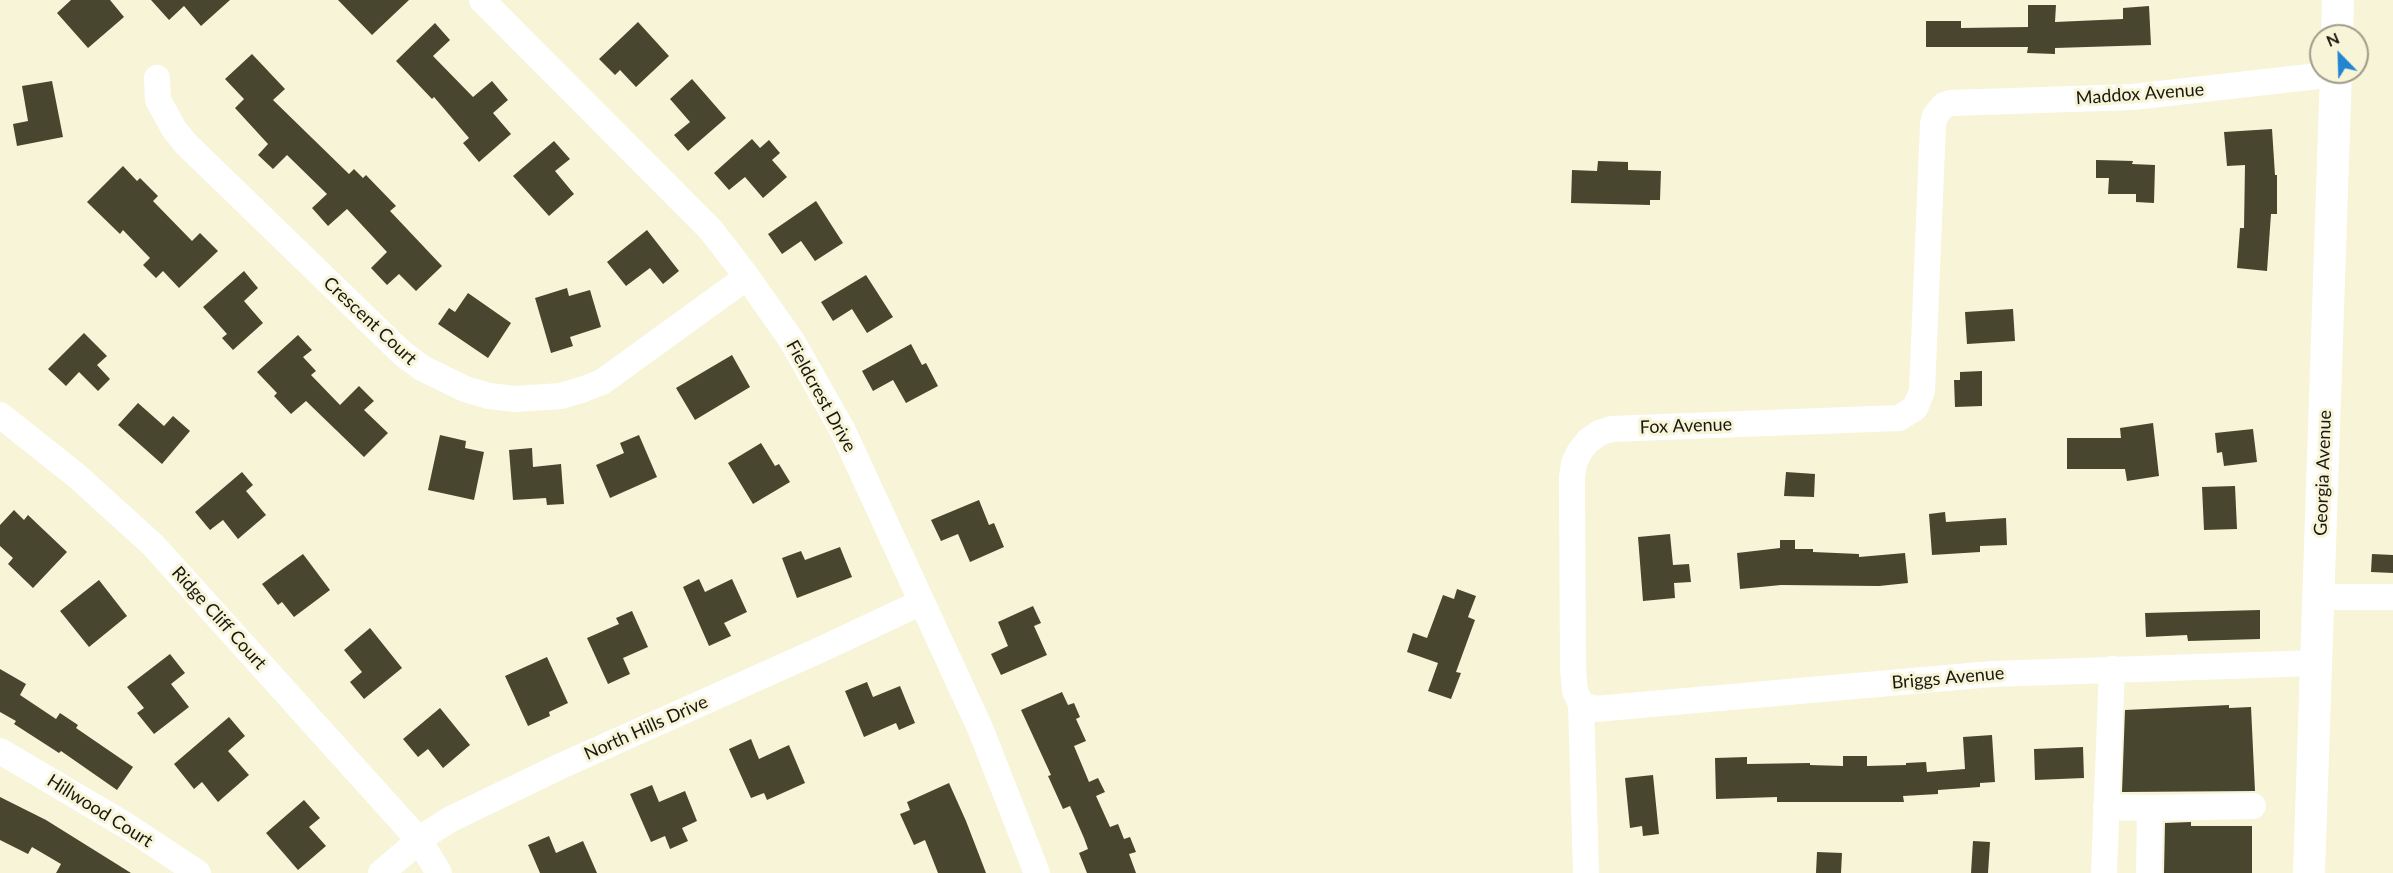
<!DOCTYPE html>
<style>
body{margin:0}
#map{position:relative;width:2393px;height:873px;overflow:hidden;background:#f7f4d8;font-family:Lato,sans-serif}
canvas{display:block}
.north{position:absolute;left:2309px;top:24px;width:60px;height:60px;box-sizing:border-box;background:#f7f4d8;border:2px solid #9e9c87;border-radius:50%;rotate:337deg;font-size:16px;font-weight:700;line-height:24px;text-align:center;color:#19180e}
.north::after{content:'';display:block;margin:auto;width:21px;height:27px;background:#2285d1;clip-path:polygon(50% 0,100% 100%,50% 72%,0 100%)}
</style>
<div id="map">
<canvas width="2393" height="873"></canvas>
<div class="north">N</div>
</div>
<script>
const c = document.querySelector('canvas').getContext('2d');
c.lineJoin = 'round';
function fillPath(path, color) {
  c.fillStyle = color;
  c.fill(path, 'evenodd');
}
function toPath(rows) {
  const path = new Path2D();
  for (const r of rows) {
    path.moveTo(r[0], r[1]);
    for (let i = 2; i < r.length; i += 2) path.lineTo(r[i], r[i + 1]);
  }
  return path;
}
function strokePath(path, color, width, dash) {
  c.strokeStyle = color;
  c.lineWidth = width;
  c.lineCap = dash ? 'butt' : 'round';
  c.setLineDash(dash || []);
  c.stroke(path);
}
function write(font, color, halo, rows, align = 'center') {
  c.font = font + ' Lato,sans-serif';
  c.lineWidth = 6;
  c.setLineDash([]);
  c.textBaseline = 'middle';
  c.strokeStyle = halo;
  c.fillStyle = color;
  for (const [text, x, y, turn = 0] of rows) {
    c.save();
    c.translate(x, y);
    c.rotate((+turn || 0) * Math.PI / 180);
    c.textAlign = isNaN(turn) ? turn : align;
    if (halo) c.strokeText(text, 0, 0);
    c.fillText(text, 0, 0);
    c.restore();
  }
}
fillPath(toPath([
 [71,0,110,0,124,17,88,48,57,13],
 [151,0,230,0,201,26,184,6,169,20],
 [338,0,409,0,372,35],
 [2028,5,2056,5,2055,22,2123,19,2123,8,2149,6,2151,45,2055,48,2055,54,2027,53,2028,47,1926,47,1926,21,1961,21,1961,28,2028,27],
 [638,22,669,56,636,87,620,70,615,75,599,59],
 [435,23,450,40,433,56,473,97,492,81,508,100,493,113,511,134,479,162,463,143,469,138,434,97,432,99,396,61],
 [252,54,285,89,273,100,349,174,354,169,363,178,366,175,396,206,390,211,442,266,416,291,399,274,387,285,371,268,387,252,347,209,328,226,312,208,327,194,287,155,273,169,258,155,268,144,235,108,244,99,225,79],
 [692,79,726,118,688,151,674,135,690,122,670,99],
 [52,81,63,137,17,146,13,124,28,121,22,86],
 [2272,129,2275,175,2277,175,2277,214,2271,214,2267,271,2237,268,2240,228,2244,228,2245,165,2227,166,2224,132],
 [752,139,760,148,769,140,780,153,772,160,787,177,763,198,745,177,729,190,714,173],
 [554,141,570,159,555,171,574,194,549,216,513,176],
 [2096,160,2133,161,2132,164,2155,165,2154,203,2136,202,2136,194,2108,194,2109,178,2096,178],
 [1598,161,1628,162,1628,170,1661,171,1660,200,1650,200,1650,205,1571,203,1572,170,1597,171],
 [123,166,137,181,140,178,158,196,153,201,192,241,200,233,218,251,179,288,163,271,156,278,143,265,150,258,123,230,120,234,87,202],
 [816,201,843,243,815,261,801,241,782,254,768,234],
 [647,230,679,271,663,284,650,268,626,286,607,262],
 [244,271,258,288,244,301,263,323,233,350,222,338,227,334,203,307],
 [866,275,893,317,867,333,852,309,833,321,821,302],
 [567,288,569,296,590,290,601,327,570,337,573,346,551,353,535,298],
 [468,293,511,323,488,358,438,324,449,308,455,312],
 [2013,309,2015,341,1967,344,1965,312],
 [84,333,107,356,97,365,110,379,98,391,79,372,66,386,48,369],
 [298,335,312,350,303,357,316,371,311,375,340,405,359,386,374,401,364,410,388,433,364,457,306,401,291,414,274,396,277,393,257,372],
 [911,344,922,365,926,363,938,386,906,403,893,380,873,391,862,371],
 [732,355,750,387,695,420,676,388],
 [1982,371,1982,406,1955,407,1954,380,1960,380,1960,372],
 [138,403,164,426,173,416,190,431,162,464,118,425],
 [2153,423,2159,476,2127,481,2125,469,2067,469,2067,438,2121,438,2120,428],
 [2253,429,2257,462,2224,466,2222,452,2217,453,2215,433],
 [440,435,466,441,465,448,484,452,474,500,428,490],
 [639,435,657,477,610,498,596,465,624,453,620,443],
 [761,443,775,466,779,464,790,482,753,504,728,463],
 [532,448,533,467,561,464,564,504,547,505,546,498,513,500,509,450],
 [242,472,253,485,246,491,266,515,238,539,223,520,210,530,195,512],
 [1786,472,1815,474,1814,497,1784,496],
 [2235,486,2237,529,2204,530,2202,487],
 [979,500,989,525,994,523,1004,547,970,562,958,534,941,541,931,520],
 [14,510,24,520,28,515,67,552,33,588,8,564,13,558,0,546,0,525],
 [1945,512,1946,522,2006,518,2007,545,1980,546,1980,552,1932,555,1929,514],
 [1670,534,1673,565,1689,564,1691,582,1674,583,1675,598,1643,601,1638,537],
 [1780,540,1795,540,1795,549,1813,549,1813,552,1859,554,1859,557,1905,553,1908,583,1879,586,1781,585,1740,589,1737,553,1780,548],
 [840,547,852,577,797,598,782,558,801,551,805,560],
 [303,554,330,590,294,617,282,602,278,605,262,584],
 [2372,554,2393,555,2393,573,2371,572],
 [699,579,705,592,732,579,747,612,724,623,731,636,709,646,683,587],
 [99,580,127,616,89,647,60,611],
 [1457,589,1476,596,1468,617,1475,620,1456,672,1461,673,1451,699,1428,691,1438,663,1407,652,1413,633,1427,638,1443,595,1454,599],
 [1033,606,1041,623,1034,626,1047,655,1001,675,991,654,1008,646,998,622],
 [2260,610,2260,639,2188,641,2187,635,2146,637,2145,613],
 [632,611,648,647,623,658,630,674,608,684,587,638,619,624,616,618],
 [370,628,402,668,364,699,350,682,362,672,344,650],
 [170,654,185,673,171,684,189,707,154,734,137,713,144,708,127,687],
 [547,657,568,703,549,712,550,716,528,726,505,676],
 [0,669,26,684,20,695,56,719,60,713,78,725,76,728,133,767,117,790,61,751,59,753,14,724,16,721,0,712],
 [867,682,873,697,900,686,915,723,899,730,896,723,864,737,845,691],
 [1062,692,1068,705,1074,703,1080,717,1076,719,1086,741,1074,746,1089,782,1098,778,1105,792,1096,796,1110,827,1118,824,1124,839,1130,837,1136,852,1129,854,1136,873,1087,873,1079,853,1088,849,1084,838,1070,806,1063,809,1048,776,1051,775,1021,710],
 [2229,705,2229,708,2251,707,2255,791,2122,792,2125,710],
 [440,708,470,745,443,768,428,749,418,757,403,739],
 [229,717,245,736,228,751,249,775,218,802,202,782,194,789,174,764],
 [1992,735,1995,782,1980,783,1980,787,1938,790,1938,794,1903,796,1904,802,1777,802,1777,797,1716,799,1715,758,1747,757,1747,764,1810,763,1810,765,1843,766,1843,756,1867,756,1867,766,1906,765,1906,763,1926,762,1927,772,1965,769,1963,737],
 [751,739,759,759,789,745,805,783,767,800,764,793,751,798,729,749],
 [2083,747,2084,778,2035,780,2034,749],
 [1653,775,1659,834,1643,836,1642,826,1630,828,1625,778],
 [949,783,966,821,986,873,938,873,925,840,914,845,900,814,910,810,907,802],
 [652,785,659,802,685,791,697,821,682,828,688,841,670,849,665,836,651,842,630,794],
 [0,797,46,820,131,873,56,873,61,864,32,847,28,854,0,840],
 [304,800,320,818,309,827,326,846,298,870,266,833],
 [2191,822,2191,826,2252,826,2252,873,2164,873,2165,823],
 [549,836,556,853,583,841,597,873,540,873,528,845],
 [1973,841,1990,842,1988,873,1971,873],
 [1817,852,1842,853,1841,873,1816,873]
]), '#49462f');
strokePath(toPath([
 [482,0,711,230,747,277,792,341,843,431,980,728,1037,873],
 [157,78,158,100,174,129,186,144,402,353,422,368,465,389,489,396,515,399,561,396,584,389,602,382,747,277],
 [0,415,77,476,153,545,419,840,439,873],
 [2319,597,2393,597],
 [1581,704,1595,709,1992,674,2316,663],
 [0,751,127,826,198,873],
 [2106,807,2150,808],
 [381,873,427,834,451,819,561,766,822,649,922,602],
 [1586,873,1581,704,1575,691,1573,668,1572,477,1574,463,1580,451,1588,441,1599,433,1611,429,1899,418,1915,408,1922,391,1933,124,1935,116,1944,105,1950,103,2133,97,2336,74],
 [2104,873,2112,669],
 [2149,873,2150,808,2253,806]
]), '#fff', 26);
strokePath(toPath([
 [2337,36,2338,0],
 [2309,873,2336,72]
]), '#fff', 32);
write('18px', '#19180e', '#f7f4d8', [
 ["Maddox Avenue",2140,94,-4],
 ["Crescent Court",370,321,43],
 ["Fieldcrest Drive",821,396,61],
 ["Fox Avenue",1686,426,-2],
 ["Georgia Avenue",2323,473,-88],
 ["Ridge Cliff Court",219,618,48],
 ["Briggs Avenue",1948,678,-5],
 ["North Hills Drive",646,728,-24],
 ["Hillwood Court",100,811,32]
]);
</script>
